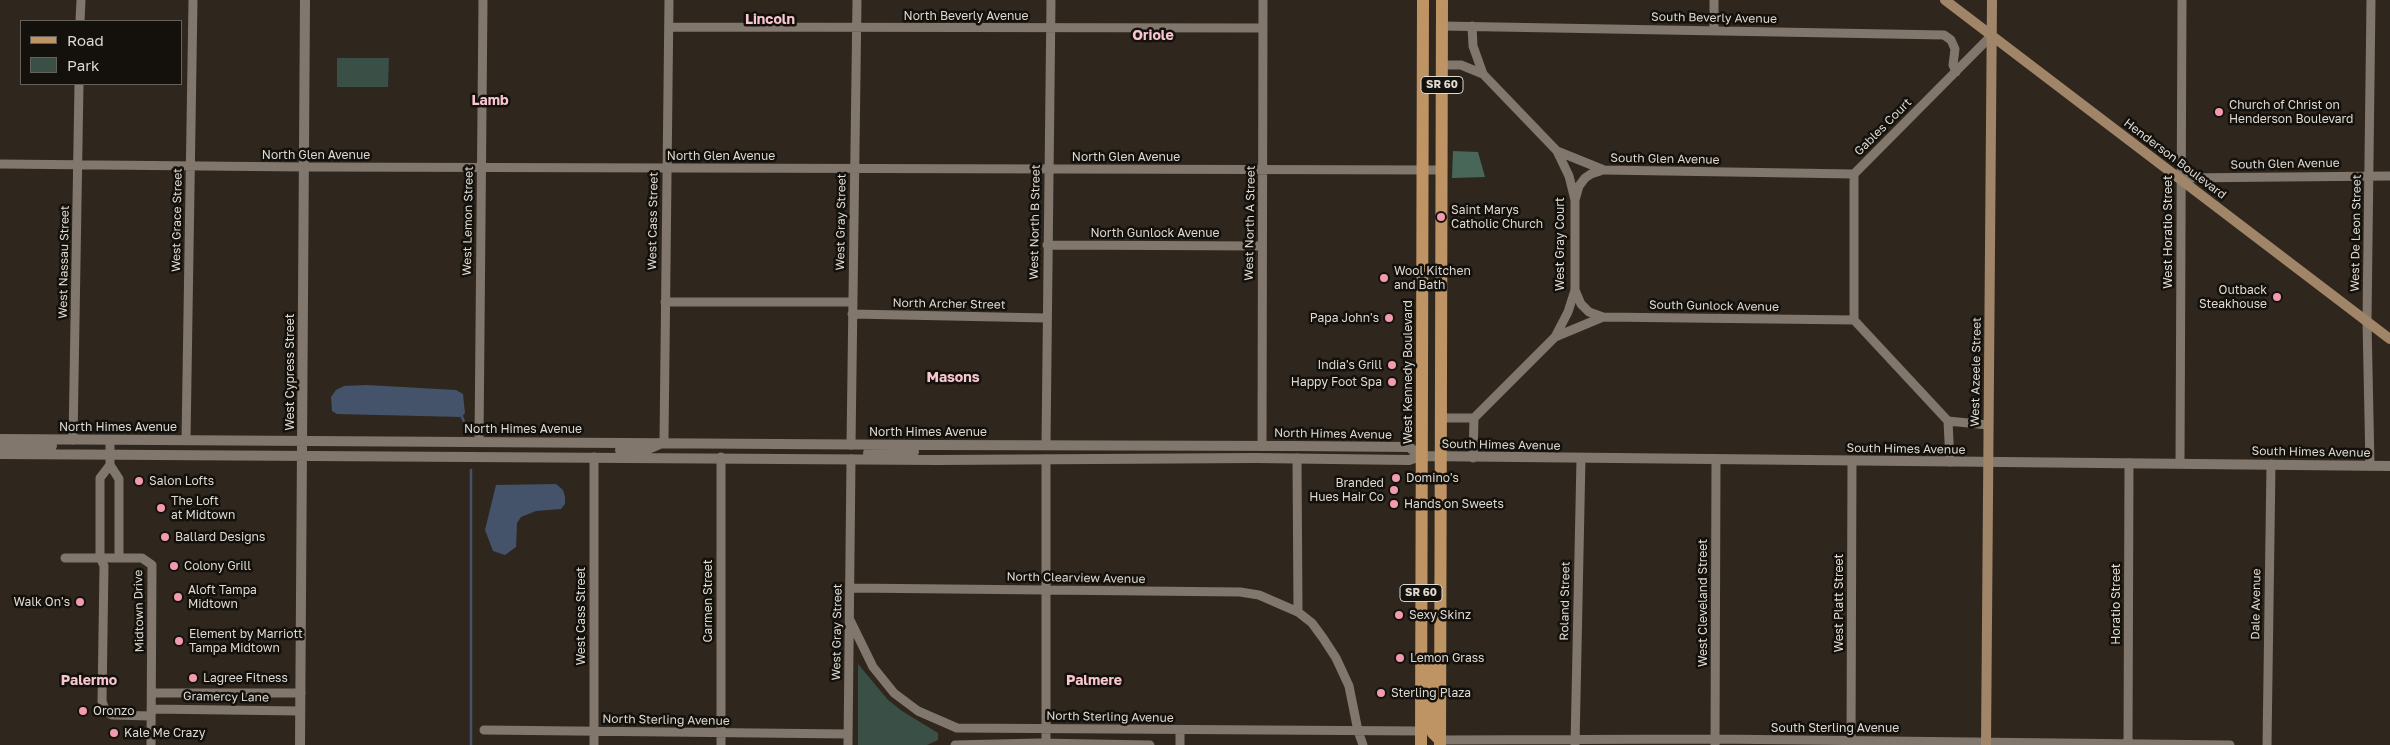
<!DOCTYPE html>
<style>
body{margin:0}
#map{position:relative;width:2390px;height:745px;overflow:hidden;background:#2f271d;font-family:"Golos Text",sans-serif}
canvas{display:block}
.legend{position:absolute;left:20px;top:20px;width:162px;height:65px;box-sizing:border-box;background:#14110c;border:1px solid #65615b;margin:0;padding:6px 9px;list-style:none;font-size:15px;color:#ded9d2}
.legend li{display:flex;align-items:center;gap:10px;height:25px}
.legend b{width:25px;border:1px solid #65615b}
</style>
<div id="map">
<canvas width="2390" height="745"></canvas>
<ul class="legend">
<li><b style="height:6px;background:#bf9464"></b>Road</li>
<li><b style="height:14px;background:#3a4f45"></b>Park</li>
</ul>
</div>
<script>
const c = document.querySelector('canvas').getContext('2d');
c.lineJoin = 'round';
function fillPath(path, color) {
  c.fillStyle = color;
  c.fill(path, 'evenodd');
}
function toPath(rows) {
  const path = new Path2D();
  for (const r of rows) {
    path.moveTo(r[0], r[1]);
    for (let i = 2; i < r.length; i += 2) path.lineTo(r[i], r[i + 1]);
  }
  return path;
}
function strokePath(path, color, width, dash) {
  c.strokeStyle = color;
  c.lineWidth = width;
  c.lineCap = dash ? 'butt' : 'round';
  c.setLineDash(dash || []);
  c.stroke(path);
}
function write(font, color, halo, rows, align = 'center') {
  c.font = font + ' "Golos Text",sans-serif';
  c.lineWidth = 5;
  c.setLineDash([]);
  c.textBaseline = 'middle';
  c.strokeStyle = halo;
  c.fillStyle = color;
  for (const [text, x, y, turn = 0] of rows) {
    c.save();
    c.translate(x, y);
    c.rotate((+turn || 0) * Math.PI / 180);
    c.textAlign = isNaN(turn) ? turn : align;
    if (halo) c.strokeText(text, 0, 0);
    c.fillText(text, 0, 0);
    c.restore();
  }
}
fillPath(toPath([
 [337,58,389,58,388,87,337,87],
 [858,664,888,700,902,711,938,733,938,740,927,745,858,745]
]), '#3a4f45');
fillPath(toPath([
 [1453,151,1478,152,1485,177,1452,178]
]), '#486758');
fillPath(toPath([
 [366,385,456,390,463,394,465,413,462,417,337,414,332,411,331,397,336,390,344,386],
 [556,484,563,490,565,497,565,504,561,509,536,511,521,517,517,523,516,547,505,555,493,551,485,530,496,485]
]), '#44536a');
strokePath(toPath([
 [462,417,465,424],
 [471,745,471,470]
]), '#44536a', 2.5);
strokePath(toPath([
 [80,21,81,0],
 [1442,26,1944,35,1951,40,1955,49,1953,65,1956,72],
 [1472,26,1473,46,1483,74],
 [669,27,1263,28],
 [1714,31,1714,0],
 [1442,65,1461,65,1483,74,1557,151,1604,170,1854,174],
 [0,164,303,167,1441,170],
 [2180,178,2390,176],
 [1575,200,1579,186,1585,178,1591,174,1603,170],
 [1047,245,1262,246],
 [1575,290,1581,304,1589,312,1603,317],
 [665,302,853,302],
 [852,314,1046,318],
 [1854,320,1854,174,1991,36],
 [1555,337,1568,312,1575,290,1575,200,1569,176,1557,151],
 [1440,418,1474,418],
 [1948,421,1988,425],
 [73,440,79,84],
 [110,440,110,465,119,479,119,557],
 [186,440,193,0],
 [479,442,483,0],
 [664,442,669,0],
 [1046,444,1051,0],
 [851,445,857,0],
 [1262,446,1263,0],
 [594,457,594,745],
 [721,457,721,745],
 [1297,458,1298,612],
 [1473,458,1474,418,1555,337,1603,317,1854,320,1948,421,1950,462],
 [2180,463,2182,0],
 [110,465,100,478,100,557,104,566,102,701,105,710,112,715,151,716],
 [2370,466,2367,321,2371,0],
 [65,558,142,558,152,565,151,745],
 [851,588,1240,592,1259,595,1298,612,1312,623,1323,638,1336,658,1349,686,1358,731,1363,745],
 [850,620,873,667,894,693,918,711,957,728,1421,731],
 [152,693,301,693],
 [151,709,300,711],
 [484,730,848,734],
 [1440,740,1715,739,2230,745],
 [848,745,851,459],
 [955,745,1038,743,1150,745],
 [1046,745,1046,459],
 [1180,745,1180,731],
 [1575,745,1581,458],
 [1715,745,1716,460],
 [1851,745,1852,461],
 [2128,745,2129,463],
 [2267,745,2271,464]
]), '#81776c', 9);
strokePath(toPath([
 [0,439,933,445,1293,446,1409,447,1421,456],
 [0,447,52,446],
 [620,450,646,450,660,444],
 [868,453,914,452],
 [0,454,938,460,1255,458,1409,460,1421,456,2390,466],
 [300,745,305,0]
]), '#81776c', 10);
strokePath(toPath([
 [1945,0,2390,339],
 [1986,745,1992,0]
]), '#a08568', 10);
strokePath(toPath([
 [1430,665,1430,724,1433,733,1440,740],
 [1421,745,1423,0],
 [1440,745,1442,0]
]), '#bf9464', 12);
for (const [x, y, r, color] of [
 [2219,112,5,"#f29aaf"],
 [1441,217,5,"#f29aaf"],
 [1384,278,5,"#f29aaf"],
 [2277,297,5,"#f29aaf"],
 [1389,318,5,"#f29aaf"],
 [1392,365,5,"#f29aaf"],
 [1392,382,5,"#f29aaf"],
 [1396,478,5,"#f29aaf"],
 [139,481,5,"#f29aaf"],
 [1394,490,5,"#f29aaf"],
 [1394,504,5,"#f29aaf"],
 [161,508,5,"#f29aaf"],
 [165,537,5,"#f29aaf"],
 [174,566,5,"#f29aaf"],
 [178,597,5,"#f29aaf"],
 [80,602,5,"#f29aaf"],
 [1399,615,5,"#f29aaf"],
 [179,641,5,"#f29aaf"],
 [1400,658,5,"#f29aaf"],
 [193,678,5,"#f29aaf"],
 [1381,693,5,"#f29aaf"],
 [83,711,5,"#f29aaf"],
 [114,733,5,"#f29aaf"]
]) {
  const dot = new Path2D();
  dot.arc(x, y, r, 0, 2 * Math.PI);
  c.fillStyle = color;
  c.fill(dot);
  strokePath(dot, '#14110c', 2);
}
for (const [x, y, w] of [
 [1442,85,42],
 [1421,593,42]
]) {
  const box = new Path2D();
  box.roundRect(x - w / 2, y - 8.5, w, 17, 4);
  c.fillStyle = '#14110c';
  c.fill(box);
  strokePath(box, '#ded9d2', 1);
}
write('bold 11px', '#ded9d2', null, [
 ["SR 60",1442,85],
 ["SR 60",1421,593]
]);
write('12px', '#ded9d2', '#14110c', [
 ["North Beverly Avenue",966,16],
 ["South Beverly Avenue",1714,18,1],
 ["Gables Court",1883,127,-45],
 ["North Glen Avenue",316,155],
 ["North Glen Avenue",721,156],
 ["North Glen Avenue",1126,157],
 ["South Glen Avenue",1665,159,1],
 ["Henderson Boulevard",2175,159,37],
 ["South Glen Avenue",2285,164,-1],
 ["West Grace Street",177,220,-89],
 ["West Lemon Street",468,221,-89],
 ["West Cass Street",653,221,-89],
 ["West Gray Street",841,222,-89],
 ["West North B Street",1035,222,-89],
 ["West North A Street",1250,223,-89],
 ["West Horatio Street",2168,232,-90],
 ["North Gunlock Avenue",1155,233],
 ["West De Leon Street",2356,233,-89],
 ["West Gray Court",1560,244,-90],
 ["West Nassau Street",64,262,-89],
 ["North Archer Street",949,304,1],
 ["South Gunlock Avenue",1714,306,1],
 ["West Cypress Street",290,372,-90],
 ["West Kennedy Boulevard",1408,372,-90],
 ["West Azeele Street",1976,372,-89],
 ["North Himes Avenue",118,427],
 ["North Himes Avenue",523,429],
 ["North Himes Avenue",928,432],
 ["North Himes Avenue",1333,434,1],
 ["South Himes Avenue",1501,445,1],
 ["South Himes Avenue",1906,449,1],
 ["South Himes Avenue",2311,452,1],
 ["North Clearview Avenue",1076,578,1],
 ["Carmen Street",708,601,-90],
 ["Roland Street",1565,601,-89],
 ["West Cleveland Street",1703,603,-90],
 ["West Platt Street",1839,603,-90],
 ["Horatio Street",2116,604,-90],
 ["Dale Avenue",2256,604,-89],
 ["Midtown Drive",139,611,-91],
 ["West Cass Street",581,616,-90],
 ["West Gray Street",837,632,-89],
 ["Gramercy Lane",226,697,1],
 ["North Sterling Avenue",1110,717,1],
 ["North Sterling Avenue",666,720,1],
 ["South Sterling Avenue",1835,728]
]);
write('12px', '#ded9d2', '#14110c', [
 ["Church of Christ on",2229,105],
 ["Henderson Boulevard",2229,119],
 ["Saint Marys",1451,210],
 ["Catholic Church",1451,224],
 ["Wool Kitchen",1394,271],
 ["and Bath",1394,285],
 ["Outback",2267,290,"right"],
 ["Steakhouse",2267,304,"right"],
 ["Papa John's",1379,318,"right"],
 ["India's Grill",1382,365,"right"],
 ["Happy Foot Spa",1382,382,"right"],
 ["Domino's",1406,478],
 ["Salon Lofts",149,481],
 ["Branded",1384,483,"right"],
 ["Hues Hair Co",1384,497,"right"],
 ["The Loft",171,501],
 ["at Midtown",171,515],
 ["Hands on Sweets",1404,504],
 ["Ballard Designs",175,537],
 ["Colony Grill",184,566],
 ["Aloft Tampa",188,590],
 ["Midtown",188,604],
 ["Walk On's",70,602,"right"],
 ["Sexy Skinz",1409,615],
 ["Element by Marriott",189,634],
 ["Tampa Midtown",189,648],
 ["Lemon Grass",1410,658],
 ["Lagree Fitness",203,678],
 ["Sterling Plaza",1391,693],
 ["Oronzo",93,711],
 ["Kale Me Crazy",124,733]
], 'left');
write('bold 14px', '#f8c5d0', '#14110c', [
 ["Lincoln",770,20],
 ["Oriole",1153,36],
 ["Lamb",490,101],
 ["Masons",953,378],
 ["Palermo",89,681],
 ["Palmere",1094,681]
]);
</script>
